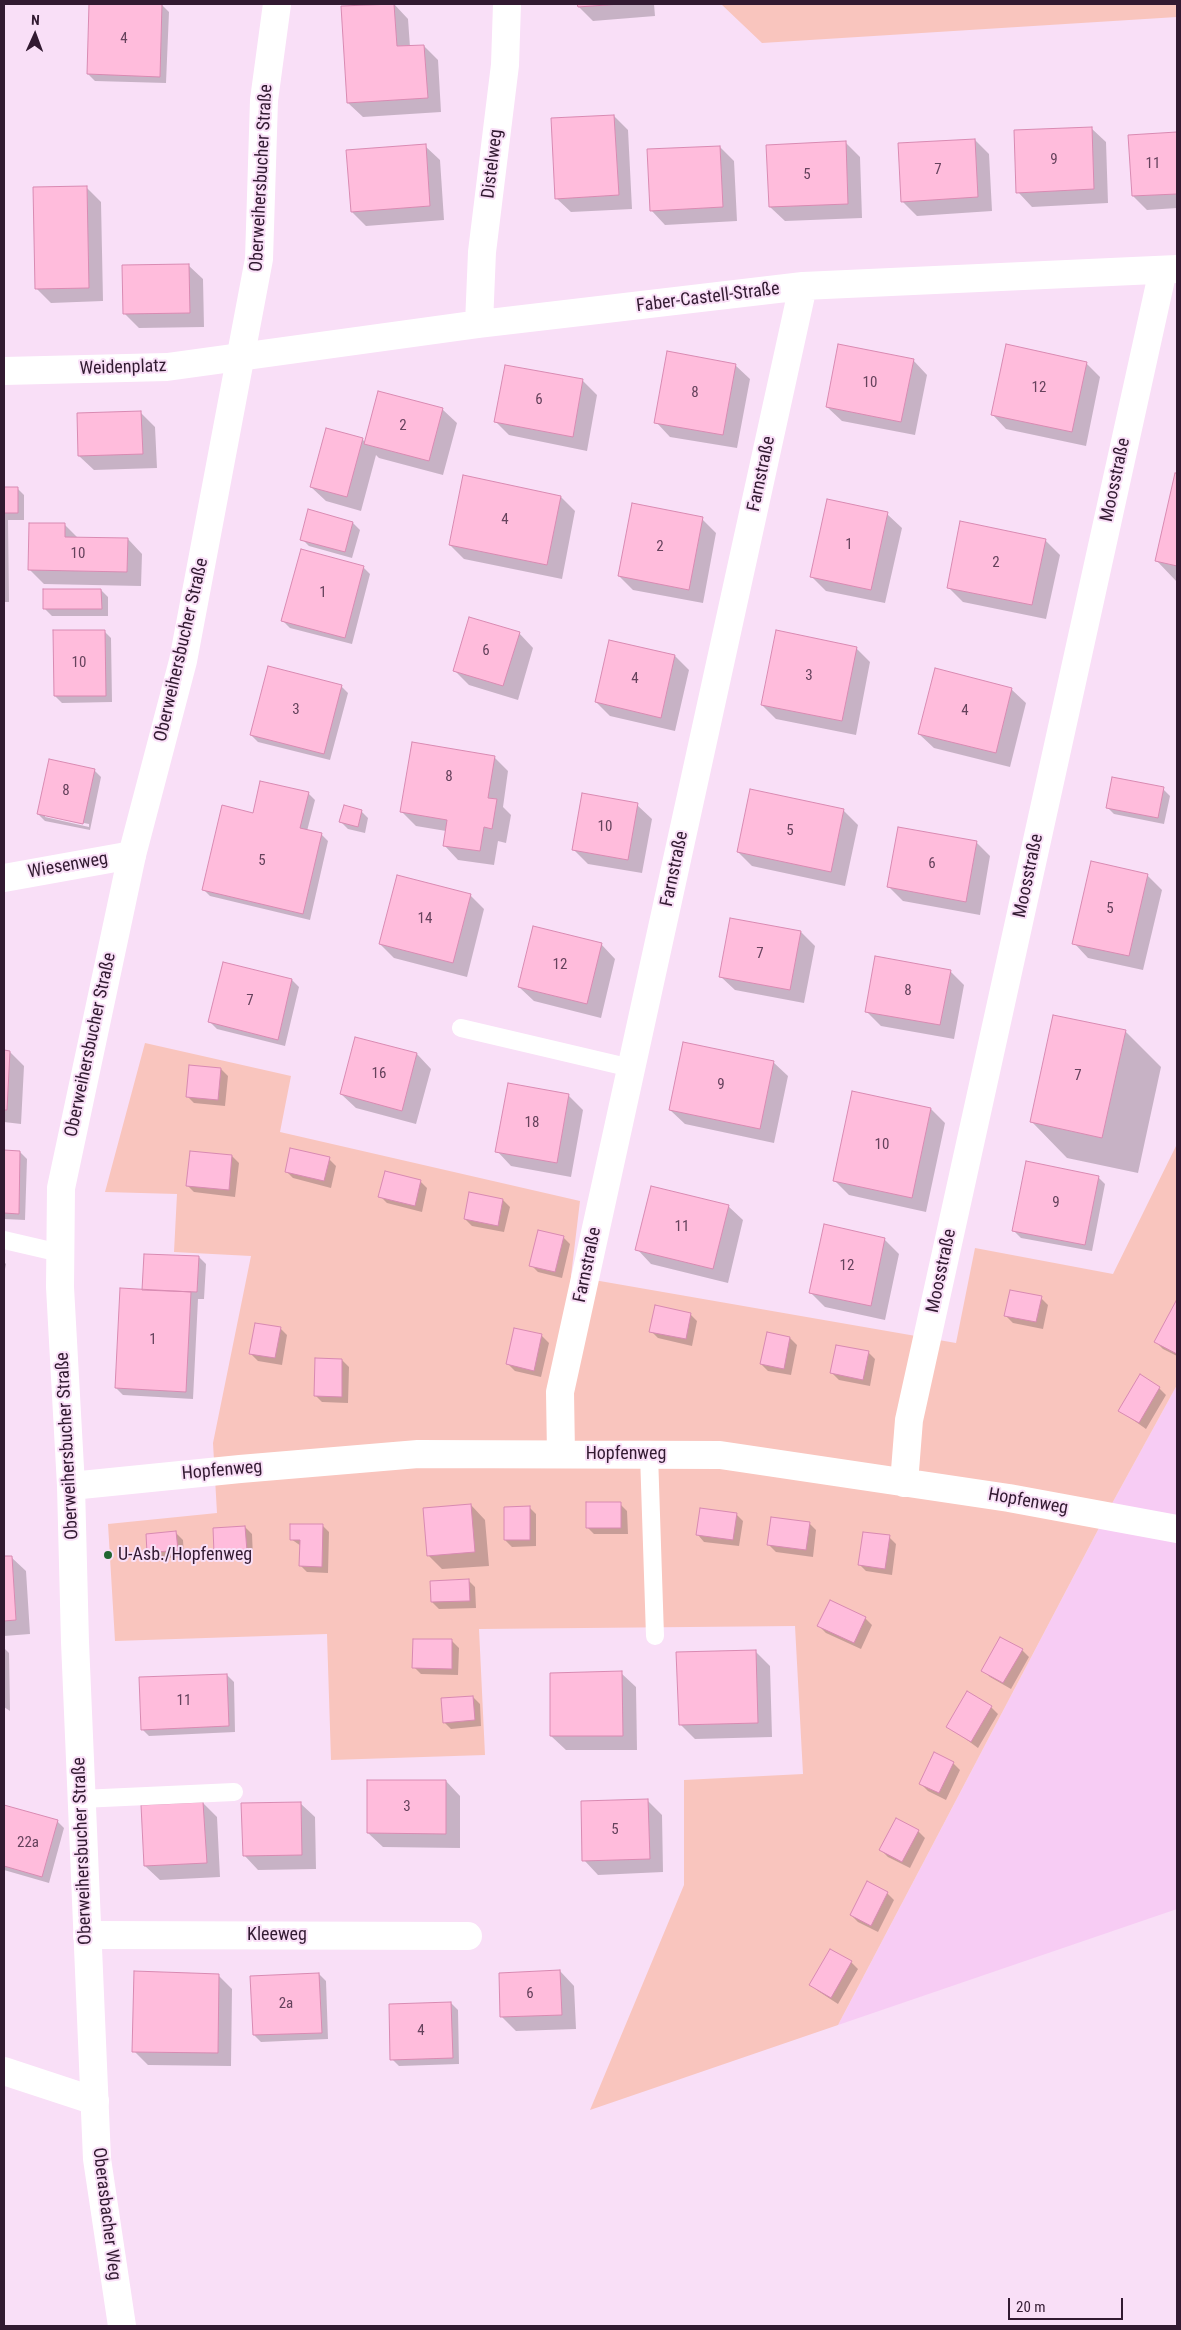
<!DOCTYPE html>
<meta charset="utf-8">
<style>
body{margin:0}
#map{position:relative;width:1181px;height:2330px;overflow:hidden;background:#f9dff7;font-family:"Roboto Condensed",sans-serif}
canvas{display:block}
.frame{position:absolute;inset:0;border:5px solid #321a31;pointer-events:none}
.north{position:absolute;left:10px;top:10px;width:50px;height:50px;-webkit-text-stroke:4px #f9dff7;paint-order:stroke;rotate:2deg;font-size:14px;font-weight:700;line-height:20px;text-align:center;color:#321a31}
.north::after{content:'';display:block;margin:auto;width:18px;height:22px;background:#321a31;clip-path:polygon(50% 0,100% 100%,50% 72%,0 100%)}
.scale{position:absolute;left:1008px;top:2298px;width:115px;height:22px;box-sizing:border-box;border:2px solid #321a31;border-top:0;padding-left:6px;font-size:15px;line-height:18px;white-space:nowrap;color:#321a31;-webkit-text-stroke:4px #f9dff7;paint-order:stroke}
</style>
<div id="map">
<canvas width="1181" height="2330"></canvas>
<div class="frame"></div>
<div class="north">N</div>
<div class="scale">20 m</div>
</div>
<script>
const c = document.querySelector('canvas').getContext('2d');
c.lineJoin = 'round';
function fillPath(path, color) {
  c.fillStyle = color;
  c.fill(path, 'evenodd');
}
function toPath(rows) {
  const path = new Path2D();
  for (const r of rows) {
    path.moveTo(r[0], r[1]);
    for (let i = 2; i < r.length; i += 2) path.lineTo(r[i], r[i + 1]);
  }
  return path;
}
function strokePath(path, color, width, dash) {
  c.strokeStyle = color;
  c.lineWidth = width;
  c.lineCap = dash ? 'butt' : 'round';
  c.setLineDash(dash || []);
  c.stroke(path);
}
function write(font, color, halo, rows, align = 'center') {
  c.font = font + ' "Roboto Condensed",sans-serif';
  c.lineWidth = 4;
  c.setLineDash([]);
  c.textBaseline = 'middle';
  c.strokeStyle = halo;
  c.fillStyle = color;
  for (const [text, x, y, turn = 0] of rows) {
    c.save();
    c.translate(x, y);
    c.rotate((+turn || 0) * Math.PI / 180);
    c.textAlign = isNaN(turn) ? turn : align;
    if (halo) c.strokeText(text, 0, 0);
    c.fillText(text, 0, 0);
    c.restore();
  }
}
fillPath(toPath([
 [1177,1385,1177,1909,838,2025,1109,1509]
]), '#f7ccf4');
fillPath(toPath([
 [721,4,1177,4,1177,17,762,43],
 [145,1043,291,1076,280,1132,580,1201,571,1276,956,1343,975,1248,1113,1274,1177,1144,1177,1385,1109,1509,838,2025,590,2110,684,1885,684,1780,803,1774,795,1626,479,1629,485,1755,331,1760,327,1634,115,1641,108,1524,217,1513,213,1443,251,1256,174,1252,177,1194,105,1192]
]), '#f9c5be');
fillPath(toPath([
 [90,4,162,5,169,12,166,83,95,81,88,74],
 [394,4,408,19,410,47,424,46,438,60,441,112,363,117,348,103],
 [579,4,654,4,655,16,593,21,579,7],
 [614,116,628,130,632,209,571,212,556,198],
 [1091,128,1106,142,1108,203,1032,207,1018,192],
 [1177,133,1177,208,1147,210,1133,196,1129,136],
 [975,140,989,154,992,211,917,216,902,201],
 [845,142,860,157,862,218,785,221,770,207],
 [425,146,440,160,444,220,366,226,352,212],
 [720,147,734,161,737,221,665,225,651,210],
 [86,187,101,202,103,301,51,303,36,288],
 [188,265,203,279,204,327,139,328,125,314],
 [913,360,927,375,915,435,842,421,827,407],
 [1086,363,1100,377,1086,446,1006,429,992,414],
 [735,365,750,379,737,448,670,437,656,422],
 [506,366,583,381,597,395,587,451,509,435,495,421],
 [442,409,457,423,443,475,379,458,376,455,361,511,326,501,311,487,362,439,365,442],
 [140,412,155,427,157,468,94,470,79,456],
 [1176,474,1177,475,1177,582,1156,560],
 [464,477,561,497,575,511,562,579,464,559,450,545],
 [17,488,24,495,24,520,8,520,9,602,4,602,4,489],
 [887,514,902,528,885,603,826,591,811,576],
 [702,519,716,533,703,603,633,590,619,576],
 [353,523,360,530,352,558,309,546,302,539],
 [64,524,78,538,128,539,142,554,141,586,44,584,29,569],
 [1045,540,1060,555,1046,619,963,602,948,587],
 [363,567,370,574,352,644,290,628,283,621],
 [101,590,108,597,108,616,52,616,45,609],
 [104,631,111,638,112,702,62,703,55,696],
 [519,633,533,648,518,700,469,685,454,670],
 [856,648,870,662,856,735,776,719,762,705],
 [675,656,689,670,675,731,610,716,596,702],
 [341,686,348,693,330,760,258,742,251,735],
 [1011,689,1026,703,1010,767,934,748,919,734],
 [494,757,508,771,503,807,511,815,506,843,498,841,494,865,458,860,444,845,446,831,416,826,402,812],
 [94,770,101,777,90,830,45,821,38,814],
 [45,815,89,824,89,827,45,817],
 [1163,789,1170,796,1164,824,1114,814,1107,807],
 [308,793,315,800,307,831,321,834,328,841,310,920,210,896,203,889],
 [637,805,652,819,642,873,588,864,574,850],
 [361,811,368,818,365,833,348,829,341,822],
 [844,811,858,825,845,886,752,866,738,852],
 [976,842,990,856,980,915,903,901,889,887],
 [1147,875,1162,890,1143,970,1088,958,1074,943],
 [470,895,484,909,467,977,394,958,380,944],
 [801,932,815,946,804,1003,735,990,720,976],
 [601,944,615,959,601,1018,534,1001,519,987],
 [224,964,292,980,299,987,285,1046,217,1029,210,1022],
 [950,971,964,985,954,1039,881,1026,866,1011],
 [1125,1031,1161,1067,1138,1173,1067,1158,1032,1122],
 [4,1052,10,1052,24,1066,21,1124,4,1122],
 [417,1054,431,1069,416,1124,356,1108,341,1094],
 [773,1062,788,1076,774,1143,685,1124,670,1110],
 [221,1069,228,1076,225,1106,194,1103,187,1096],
 [569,1096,583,1110,571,1177,511,1166,497,1151],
 [931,1109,945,1123,926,1212,849,1195,835,1181],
 [4,1152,20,1152,27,1159,25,1220,4,1219],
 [232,1156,239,1163,235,1197,194,1192,187,1185],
 [329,1159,336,1166,331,1188,293,1178,286,1171],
 [1098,1177,1105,1184,1092,1251,1021,1238,1014,1231],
 [420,1181,427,1188,422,1212,387,1203,380,1196],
 [503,1200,510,1207,504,1232,472,1226,465,1219],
 [728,1206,743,1220,728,1283,651,1264,637,1249],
 [563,1237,570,1244,562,1278,538,1272,531,1265],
 [884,1239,899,1254,885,1320,825,1307,811,1293],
 [199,1257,206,1264,204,1299,198,1299,193,1399,123,1395,116,1388],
 [4,1262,6,1264,4,1274],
 [1041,1298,1048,1305,1043,1329,1013,1323,1006,1316],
 [1177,1303,1177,1356,1163,1349,1156,1342],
 [690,1314,697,1321,692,1346,658,1338,651,1331],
 [280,1328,287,1335,282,1365,258,1361,251,1354],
 [767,1334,790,1338,797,1345,791,1375,768,1371,761,1364],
 [542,1336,549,1343,541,1377,515,1371,508,1364],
 [868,1352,875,1359,870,1386,839,1380,832,1373],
 [342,1360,349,1367,348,1403,322,1402,315,1395],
 [1159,1388,1166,1395,1146,1429,1119,1410],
 [620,1504,627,1511,628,1534,594,1534,587,1527],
 [471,1505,485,1520,489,1566,442,1569,428,1555],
 [529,1507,536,1514,536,1546,512,1547,505,1540],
 [736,1514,743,1521,739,1546,704,1542,698,1535],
 [809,1523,816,1530,813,1557,776,1552,769,1545],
 [322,1525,329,1532,328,1573,307,1572,300,1565,301,1546,291,1539],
 [245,1527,252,1534,253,1558,222,1560,215,1553],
 [176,1533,183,1540,184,1557,155,1559,148,1552],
 [889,1537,896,1544,892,1575,866,1571,859,1564],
 [11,1557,26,1571,30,1634,4,1636,4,1558],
 [468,1580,475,1587,476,1608,439,1609,432,1602],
 [865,1618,872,1625,861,1649,826,1633,819,1626],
 [452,1641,459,1648,458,1675,421,1674,414,1667],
 [4,1648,9,1653,10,1711,4,1707],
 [1022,1650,1029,1657,1011,1689,990,1677,983,1670],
 [755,1651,770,1666,772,1737,695,1739,680,1724],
 [621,1673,636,1687,637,1750,566,1750,551,1736],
 [227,1675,234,1682,235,1732,149,1736,142,1729],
 [473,1697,480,1704,481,1726,451,1729,444,1722],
 [991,1707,998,1714,978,1748,948,1726],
 [953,1763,960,1770,946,1800,928,1791,921,1784],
 [446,1781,460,1796,460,1848,383,1847,368,1833],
 [647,1800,662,1815,663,1872,598,1875,584,1860],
 [203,1803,217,1817,220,1877,160,1880,145,1866],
 [300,1803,315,1817,316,1869,258,1870,244,1855],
 [4,1806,57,1821,64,1828,49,1883,4,1870],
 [918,1831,925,1838,910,1868,888,1857,881,1850],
 [887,1893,894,1900,878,1932,858,1922,851,1915],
 [851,1962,858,1969,838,2004,818,1991,811,1984],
 [560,1971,574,1986,576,2029,516,2031,502,2017],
 [319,1974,326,1981,328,2039,261,2042,254,2035],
 [218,1975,232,1989,231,2066,148,2065,134,2051],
 [451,2003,458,2010,459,2064,399,2066,392,2059]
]), '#0003');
const building = toPath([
 [89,4,162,4,160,77,87,74,89,4],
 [394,4,397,46,424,45,428,98,347,103,341,6,394,4],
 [577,4,621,4,578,7,577,4],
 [614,115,619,195,555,199,551,118,614,115],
 [1092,127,1094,189,1016,193,1014,130,1092,127],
 [1177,132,1177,194,1132,196,1128,135,1177,132],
 [975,139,978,197,901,202,898,143,975,139],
 [846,141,848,204,769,207,766,145,846,141],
 [426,144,430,206,351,212,346,150,426,144],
 [720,146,723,207,650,211,647,149,720,146],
 [87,186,89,288,35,289,33,187,87,186],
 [189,264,190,313,123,314,122,265,189,264],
 [838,344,914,359,901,422,826,407,838,344],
 [1006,344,1087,362,1072,432,991,415,1006,344],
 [667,351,736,364,723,435,654,423,667,351],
 [505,365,583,379,573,437,494,422,505,365],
 [378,391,443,408,429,461,364,444,378,391],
 [141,411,143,454,78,456,77,413,141,411],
 [326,428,363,438,347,497,310,487,326,428],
 [1175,473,1177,473,1177,566,1155,561,1175,473],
 [463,475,561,496,547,565,449,545,463,475],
 [4,487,18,487,18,513,4,513,4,487],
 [827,499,888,512,871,590,810,577,827,499],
 [632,503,703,517,689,590,618,576,632,503],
 [308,509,353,522,345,552,300,540,308,509],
 [960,521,1046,539,1032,605,947,588,960,521],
 [29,523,65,523,65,537,128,538,127,572,28,570,29,523],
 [301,549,364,566,345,638,281,621,301,549],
 [43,589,101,589,102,609,43,609,43,589],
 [469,617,520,632,503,686,453,671,469,617],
 [53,630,105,630,106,696,54,696,53,630],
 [776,630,857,647,842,721,761,705,776,630],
 [609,640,675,655,661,718,595,702,609,640],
 [268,666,342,685,324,754,250,735,268,666],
 [935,668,1012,688,996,753,918,734,935,668],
 [412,742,495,756,488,798,497,799,492,829,484,827,480,851,443,846,447,820,400,812,412,742],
 [49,759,95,769,83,824,37,814,49,759],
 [1112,777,1164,787,1158,818,1106,808,1112,777],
 [260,781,309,792,300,828,322,833,303,914,202,890,222,805,253,813,260,781],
 [750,789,844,809,831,872,737,852,750,789],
 [582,793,638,803,628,860,572,850,582,793],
 [344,805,362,810,358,827,339,822,344,805],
 [898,827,977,841,966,902,887,887,898,827],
 [1091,861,1148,874,1129,956,1072,944,1091,861],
 [397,875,471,894,453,963,379,944,397,875],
 [730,918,801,931,790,990,719,977,730,918],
 [533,926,602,943,587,1004,518,987,533,926],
 [875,956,951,970,940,1025,865,1012,875,956],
 [223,962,292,979,278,1040,208,1022,223,962],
 [1053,1015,1126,1030,1102,1138,1030,1122,1053,1015],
 [355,1037,417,1053,402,1111,340,1094,355,1037],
 [683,1042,774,1061,760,1129,669,1110,683,1042],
 [4,1050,10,1051,7,1110,4,1110,4,1050],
 [189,1065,221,1068,218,1100,186,1097,189,1065],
 [508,1083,569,1094,557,1163,495,1152,508,1083],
 [852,1091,931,1108,912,1198,833,1181,852,1091],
 [290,1148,330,1157,324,1181,285,1172,290,1148],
 [4,1150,20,1151,19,1214,4,1213,4,1150],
 [190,1151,232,1155,229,1190,186,1186,190,1151],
 [1026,1161,1099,1176,1085,1245,1012,1231,1026,1161],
 [385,1171,421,1180,415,1206,378,1197,385,1171],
 [651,1186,729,1205,713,1269,635,1250,651,1186],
 [469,1192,503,1199,498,1226,464,1219,469,1192],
 [824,1224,885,1238,871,1306,809,1293,824,1224],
 [538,1230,564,1236,555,1272,529,1266,538,1230],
 [144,1254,199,1256,197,1292,142,1290,144,1254],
 [120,1288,191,1292,186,1392,115,1388,120,1288],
 [1010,1290,1042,1296,1036,1322,1004,1316,1010,1290],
 [1176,1301,1177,1302,1177,1354,1154,1342,1176,1301],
 [655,1305,691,1313,686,1339,649,1332,655,1305],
 [255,1323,281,1327,275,1358,249,1354,255,1323],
 [514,1328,542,1334,534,1371,506,1364,514,1328],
 [767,1332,790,1337,784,1369,760,1364,767,1332],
 [836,1345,869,1351,863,1380,830,1373,836,1345],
 [315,1358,342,1359,342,1397,314,1396,315,1358],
 [1140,1374,1160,1387,1139,1423,1118,1411,1140,1374],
 [586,1502,621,1502,621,1528,586,1528,586,1502],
 [471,1504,475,1552,427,1556,423,1508,471,1504],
 [530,1506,530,1540,504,1540,504,1507,530,1506],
 [700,1508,737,1513,733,1540,696,1535,700,1508],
 [771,1517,810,1522,806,1550,767,1545,771,1517],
 [290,1524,323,1524,322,1567,299,1566,300,1540,290,1540,290,1524],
 [245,1526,247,1551,214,1553,213,1528,245,1526],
 [176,1531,178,1550,147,1553,146,1534,176,1531],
 [863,1532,890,1535,885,1569,858,1565,863,1532],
 [4,1556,12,1556,16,1620,4,1621,4,1556],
 [469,1579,470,1601,431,1602,430,1581,469,1579],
 [830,1600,866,1617,854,1643,817,1626,830,1600],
 [1000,1637,1023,1649,1003,1683,981,1671,1000,1637],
 [413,1639,452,1639,452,1669,412,1668,413,1639],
 [756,1650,758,1723,679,1725,676,1652,756,1650],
 [622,1671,623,1736,550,1736,550,1673,622,1671],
 [227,1674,229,1726,141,1730,139,1677,227,1674],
 [967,1691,992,1706,971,1742,946,1727,967,1691],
 [473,1696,475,1720,443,1723,441,1698,473,1696],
 [934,1752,954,1762,939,1793,919,1784,934,1752],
 [367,1780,446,1780,446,1834,367,1833,367,1780],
 [648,1799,650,1859,582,1861,581,1801,648,1799],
 [203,1802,207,1863,144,1866,141,1805,203,1802],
 [301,1802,302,1855,243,1856,241,1803,301,1802],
 [4,1805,58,1820,42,1877,4,1866,4,1805],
 [896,1818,919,1830,902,1862,879,1850,896,1818],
 [867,1881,888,1892,871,1926,850,1915,867,1881],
 [830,1949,852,1961,831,1998,809,1985,830,1949],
 [560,1970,562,2015,500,2017,499,1973,560,1970],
 [134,1971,219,1974,218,2053,132,2052,134,1971],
 [319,1973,322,2033,253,2035,250,1976,319,1973],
 [451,2002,453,2058,390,2060,389,2004,451,2002]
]);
fillPath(building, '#ffbcdc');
strokePath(building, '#d98ab2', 1);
strokePath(toPath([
 [461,1028,631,1068],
 [4,1240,60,1253],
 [649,1454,655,1636],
 [81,1799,234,1792]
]), '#fff', 18);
strokePath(toPath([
 [479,324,482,252,505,65,507,4],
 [4,371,167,367,479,324,803,286,1177,269],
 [4,878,132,855],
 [561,1454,560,1392,803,286],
 [904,1483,909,1420,1163,270],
 [71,1486,240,1469,418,1454,720,1455,1009,1498,1177,1529],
 [87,1935,468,1936],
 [4,2071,95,2101]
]), '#fff', 28);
strokePath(toPath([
 [122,2326,97,2159,75,1642,71,1486,60,1287,61,1188,132,855,183,661,259,259,264,100,277,4]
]), '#fff', 28);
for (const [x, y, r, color] of [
 [108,1555,5,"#216631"]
]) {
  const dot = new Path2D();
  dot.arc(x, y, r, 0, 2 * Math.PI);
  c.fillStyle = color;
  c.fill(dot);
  strokePath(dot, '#f9dff7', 2);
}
write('15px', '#65425c', null, [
 ["4",124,39],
 ["9",1054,160],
 ["11",1153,164],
 ["7",938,170],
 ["5",807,175],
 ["10",870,383],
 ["12",1039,388],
 ["8",695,393],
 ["6",539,400],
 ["2",403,426],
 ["4",505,520],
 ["1",849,545],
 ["2",660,547],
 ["10",78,554],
 ["2",996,563],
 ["1",323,593],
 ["6",486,651],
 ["10",79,663],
 ["3",809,676],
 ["4",635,679],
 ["3",296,710],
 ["4",965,711],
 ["8",449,777],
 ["8",66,791],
 ["10",605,827],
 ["5",790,831],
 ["5",262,861],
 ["6",932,864],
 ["5",1110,909],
 ["14",425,919],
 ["7",760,954],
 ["12",560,965],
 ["8",908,991],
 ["7",250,1001],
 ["16",379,1074],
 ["7",1078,1076],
 ["9",721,1085],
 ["18",532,1123],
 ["10",882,1145],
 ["9",1056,1203],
 ["11",682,1227],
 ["12",847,1266],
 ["1",153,1340],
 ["11",184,1701],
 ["3",407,1807],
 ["5",615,1830],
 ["22a",28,1843],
 ["6",530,1994],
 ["2a",286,2004],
 ["4",421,2031]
]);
write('18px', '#321a31', '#f9dff7', [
 ["Distelweg",493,164,-83],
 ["Oberweihersbucher Straße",262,178,-87],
 ["Faber-Castell-Straße",708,298,-7],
 ["Weidenplatz",123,368,-2],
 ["Farnstraße",762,474,-78],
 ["Moosstraße",1116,480,-78],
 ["Oberweihersbucher Straße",182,650,-77],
 ["Wiesenweg",68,866,-10],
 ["Farnstraße",675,869,-78],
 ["Moosstraße",1029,876,-78],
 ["Oberweihersbucher Straße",91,1045,-78],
 ["Farnstraße",588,1265,-78],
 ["Moosstraße",942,1271,-78],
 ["Oberweihersbucher Straße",68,1446,-93],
 ["Hopfenweg",626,1454],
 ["Hopfenweg",222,1471,-5],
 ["Hopfenweg",1028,1502,10],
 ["Oberweihersbucher Straße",83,1851,-92],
 ["Kleeweg",277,1935],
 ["Oberasbacher Weg",106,2214,83]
]);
write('18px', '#321a31', '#f9dff7', [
 ["U-Asb./Hopfenweg",118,1555]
], 'left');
</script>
